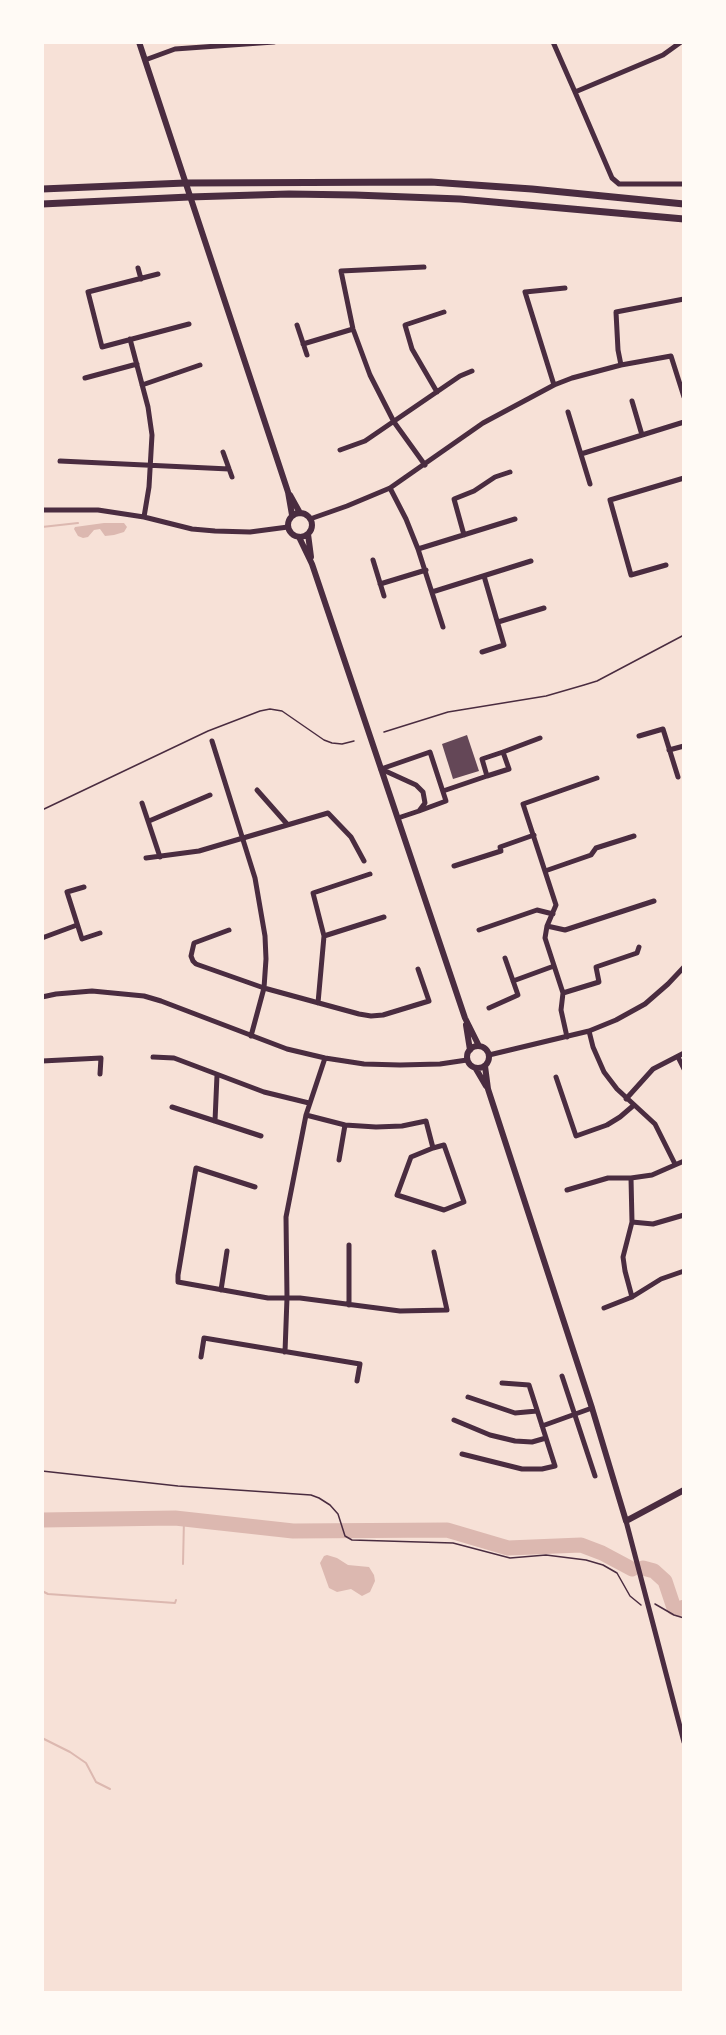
<!DOCTYPE html>
<style>
body{margin:0}
#map{position:relative;width:726px;height:2035px;overflow:hidden;background:#f7e1d7;font-family:Bitter,serif}
canvas{display:block}
.frame{position:absolute;inset:0;border:44px solid #fffaf5;pointer-events:none}
</style>
<div id="map">
<canvas width="726" height="2035"></canvas>
<div class="frame"></div>
</div>
<script>
const c = document.querySelector('canvas').getContext('2d');
c.lineJoin = 'round';
function fillPath(path, color) {
  c.fillStyle = color;
  c.fill(path, 'evenodd');
}
function toPath(rows) {
  const path = new Path2D();
  for (const r of rows) {
    if (r.length === 3) {
      path.moveTo(r[0] + r[2], r[1]);
      path.arc(r[0], r[1], r[2], 0, 2 * Math.PI);
      continue;
    }
    path.moveTo(r[0], r[1]);
    for (let i = 2; i < r.length; i += 2) path.lineTo(r[i], r[i + 1]);
  }
  return path;
}
function strokePath(path, color, width, dash) {
  c.strokeStyle = color;
  c.lineWidth = width;
  c.lineCap = dash ? 'butt' : 'round';
  c.setLineDash(dash || []);
  c.stroke(path);
}
fillPath(toPath([
 [104,523,124,523,127,527,124,532,114,535,105,536,100,529,94,530,88,537,83,538,78,536,74,529,75,527],
 [327,1555,337,1558,348,1565,369,1567,374,1575,375,1581,370,1592,362,1596,351,1589,337,1592,329,1588,320,1563,324,1556]
]), '#dcb8b0');
strokePath(toPath([
 [42,527,78,523],
 [183,1564,184,1519],
 [42,1591,48,1594,175,1603,176,1600],
 [42,1738,70,1752,86,1763,96,1782,110,1789]
]), '#dcb8b0', 2);
strokePath(toPath([
 [42,1520,175,1518,293,1531,447,1530,508,1548,581,1545,602,1553,632,1569],
 [643,1568,654,1571,665,1581,674,1608,678,1609,684,1607]
]), '#dcb8b0', 15);
fillPath(toPath([
 [467,735,479,771,453,779,442,744]
]), '#644757');
strokePath(toPath([
 [384,732,448,712,546,696,584,685,597,681,684,635],
 [42,810,208,731,260,711,270,709,282,711,324,740,332,743,342,744,354,741],
 [42,1471,178,1486,311,1495,319,1498,330,1505,338,1514,345,1536,352,1540,453,1543,510,1558,546,1555,586,1560,603,1565,617,1573,630,1596,641,1605],
 [655,1604,674,1615,684,1618]
]), '#4a2c40', 1.5);
strokePath(toPath([
 [553,42,575,92,663,55,681,42],
 [145,60,175,49,274,42],
 [575,92,612,178,619,184,684,184],
 [424,267,341,271,353,329,370,375,394,422,425,465],
 [138,268,141,279],
 [158,274,88,292,102,347,189,324],
 [297,325,307,355],
 [130,339,148,407,152,435,149,487,144,517],
 [303,344,353,329],
 [621,365,618,350,616,312,684,299],
 [85,378,137,364],
 [142,385,200,365],
 [554,385,525,292,565,288],
 [437,392,412,349,405,325,444,312],
 [632,401,642,435],
 [568,412,590,484],
 [340,450,365,441,460,376,472,371],
 [223,452,232,477],
 [581,454,684,422],
 [60,461,229,469],
 [390,488,406,519,418,549,443,627],
 [42,510,98,510,144,517,192,529,215,531,250,532,288,527],
 [310,519,347,506,390,488,483,423,554,385,572,378,621,365,671,356,684,397],
 [464,535,454,499,474,491,495,477,510,472],
 [418,549,515,519],
 [373,560,384,596],
 [666,565,631,575,610,500,684,478],
 [380,584,426,570],
 [432,592,531,561],
 [498,622,544,608],
 [482,652,504,645,484,576],
 [639,736,663,729,678,777],
 [212,741,255,878,265,936,266,959,264,988,251,1036],
 [669,750,684,746],
 [503,752,482,759,487,776,509,769,503,752,540,738],
 [381,769,430,752,446,801,419,811],
 [381,769,416,785,423,792,425,803,419,811,398,818],
 [257,790,287,824],
 [443,791,487,776],
 [142,803,160,857],
 [149,821,210,795],
 [146,858,199,851,328,813,351,837,364,861],
 [454,866,501,851,500,847,534,835],
 [545,871,591,855,596,848,634,836],
 [84,887,67,892,82,939,100,933],
 [547,926,565,930,654,901],
 [229,930,194,943,191,956,193,961,196,964,264,988,359,1014,371,1016,383,1015,429,1001,418,969],
 [479,930,537,910,553,914],
 [324,936,384,917],
 [42,938,77,925],
 [513,981,554,966],
 [563,993,599,982,596,967,637,953,639,947],
 [42,997,56,994,92,991,144,996,161,1001,287,1049,325,1058,364,1064,400,1065,440,1064,467,1060],
 [318,1003,324,936,313,893,370,874],
 [489,1008,518,995,505,958],
 [589,1031,593,1047,604,1072,617,1089,655,1124,675,1164],
 [567,1037,561,1010,563,993,545,938,547,926,556,905,523,804,597,778],
 [489,1055,589,1031,616,1020,645,1004,668,984,684,967],
 [153,1057,174,1058,264,1092,309,1103],
 [678,1057,684,1069],
 [42,1061,101,1058,100,1074],
 [556,1077,576,1136,607,1125,620,1117,634,1105],
 [626,1099,653,1069,684,1053],
 [172,1107,261,1136],
 [306,1115,345,1125,376,1127,402,1126,426,1121,433,1148,444,1145,464,1202,444,1210,397,1195,411,1157,433,1148],
 [215,1121,217,1075],
 [339,1160,345,1125],
 [631,1178,632,1222,623,1257,625,1271,632,1297],
 [255,1187,196,1168,178,1275,178,1282,268,1298,300,1298,400,1311,447,1310,434,1252],
 [567,1190,608,1178,631,1178,652,1175,684,1161],
 [632,1222,653,1224,684,1215],
 [349,1245,349,1305],
 [221,1290,227,1251],
 [604,1308,632,1297,661,1279,684,1271],
 [285,1352,287,1298,286,1217,306,1115,325,1058],
 [201,1357,204,1338,360,1364,357,1381],
 [562,1376,595,1476],
 [468,1397,515,1413,537,1411],
 [454,1420,490,1435,515,1441,532,1442,546,1438],
 [542,1426,592,1408],
 [462,1454,522,1469,542,1469,555,1466,529,1385,502,1383],
 [626,1521,684,1742]
]), '#4a2c40', 5);
strokePath(toPath([
 [139,42,288,492,292,515],
 [290,495,300,513],
 [300,525,12],
 [308,534,311,557],
 [299,537,312,564,465,1018,479,1046],
 [466,1025,470,1050],
 [478,1057,11],
 [485,1066,488,1089,592,1408,626,1521,684,1490],
 [476,1069,486,1086]
]), '#4a2c40', 6);
strokePath(toPath([
 [42,189,185,183,431,182,532,189,684,204],
 [42,204,189,197,289,194,355,195,460,199,684,219]
]), '#4a2c40', 7);
</script>
